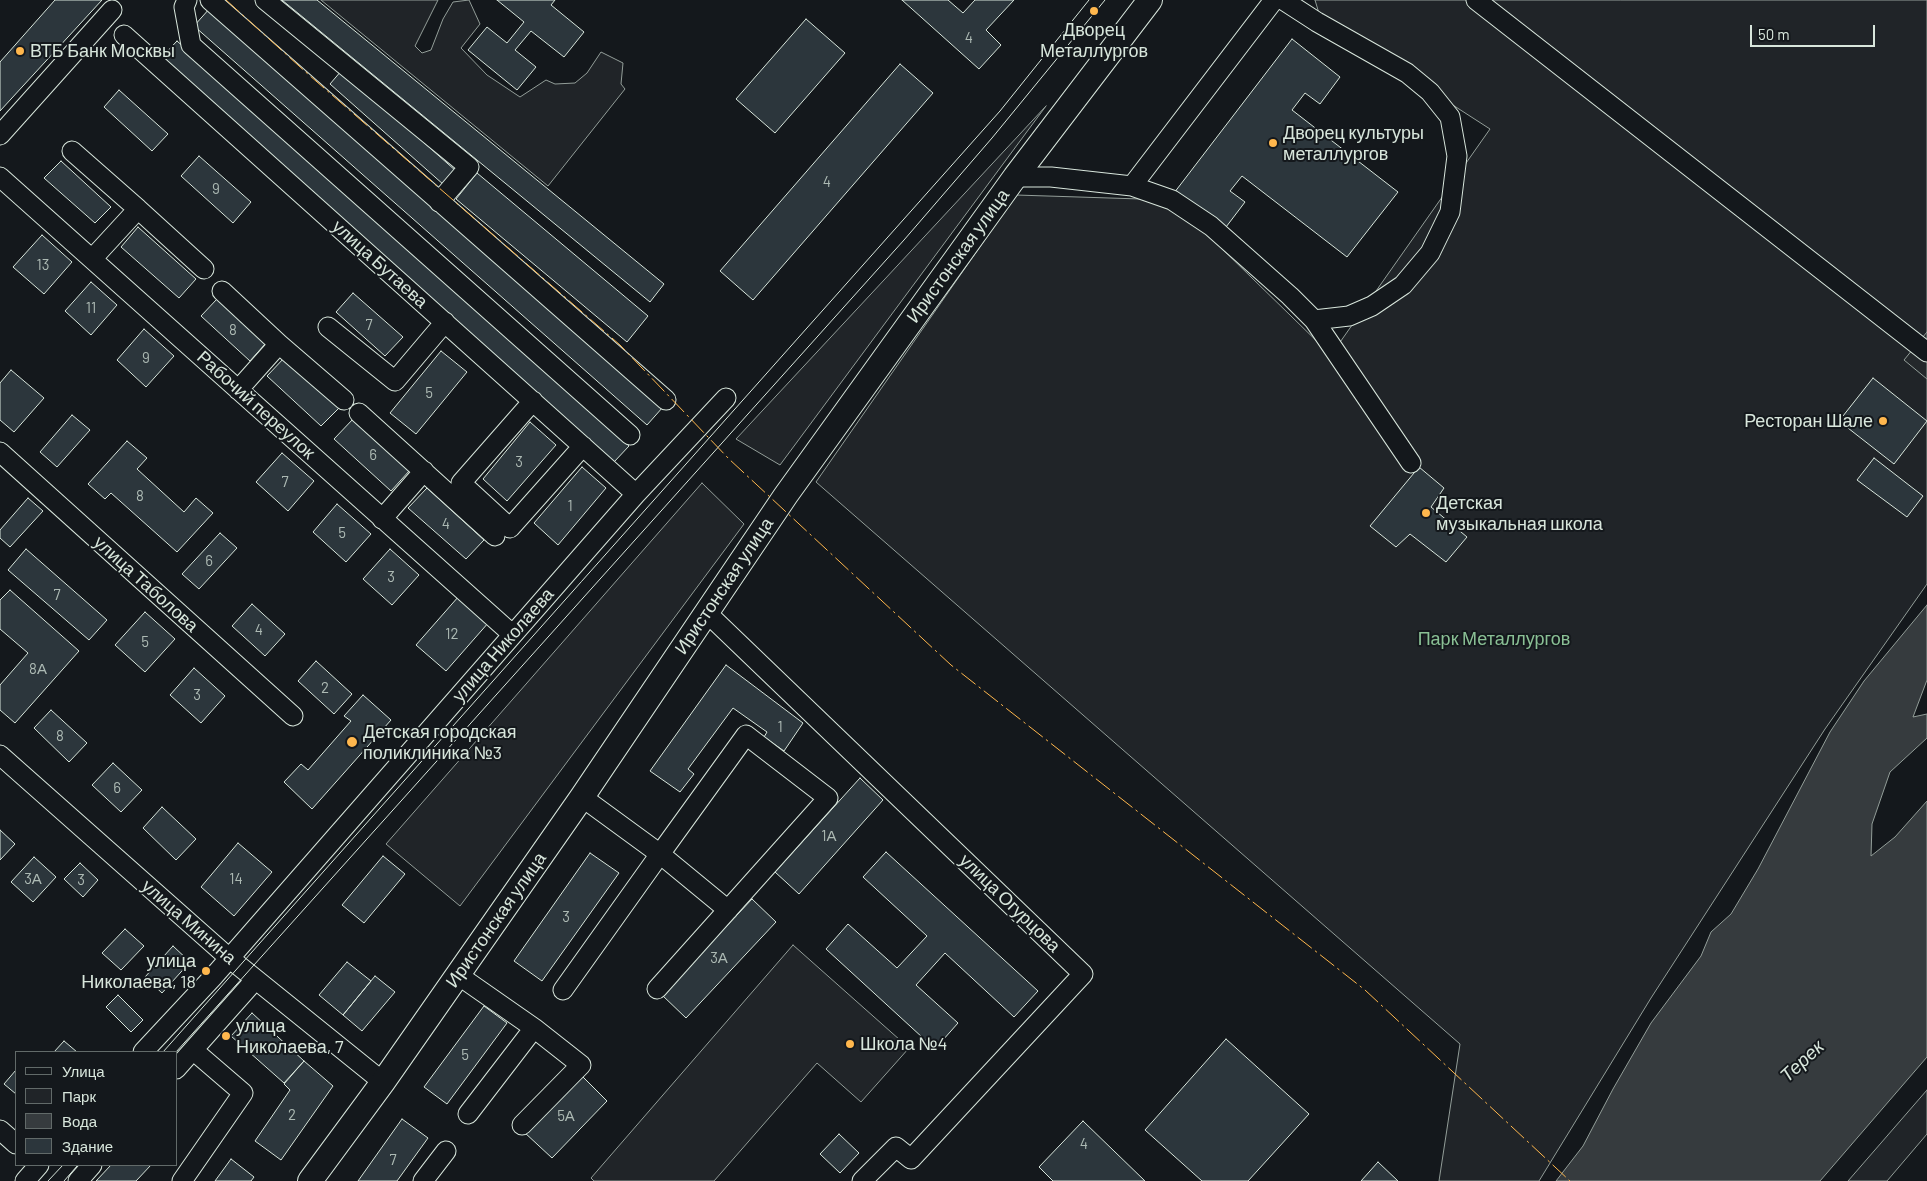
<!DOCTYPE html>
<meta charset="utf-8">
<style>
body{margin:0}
#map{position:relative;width:1927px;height:1181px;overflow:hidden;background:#14181c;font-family:Barlow,sans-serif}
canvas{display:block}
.legend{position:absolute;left:15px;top:1051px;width:162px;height:115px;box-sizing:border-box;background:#14181c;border:1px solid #626a69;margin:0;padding:6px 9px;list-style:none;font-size:15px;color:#d8e6dc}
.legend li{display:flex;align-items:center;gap:10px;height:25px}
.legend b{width:25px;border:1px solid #626a69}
.scale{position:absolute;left:1750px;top:25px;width:125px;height:22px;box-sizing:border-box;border:2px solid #d8e6dc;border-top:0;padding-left:6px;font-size:15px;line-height:18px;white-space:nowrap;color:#d8e6dc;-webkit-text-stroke:4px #14181c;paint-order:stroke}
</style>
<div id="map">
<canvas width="1927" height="1181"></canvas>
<ul class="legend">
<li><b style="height:6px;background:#14181c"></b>Улица</li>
<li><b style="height:14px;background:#202428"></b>Парк</li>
<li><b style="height:14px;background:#363b3e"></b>Вода</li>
<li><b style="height:14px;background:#2c363c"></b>Здание</li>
</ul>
<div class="scale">50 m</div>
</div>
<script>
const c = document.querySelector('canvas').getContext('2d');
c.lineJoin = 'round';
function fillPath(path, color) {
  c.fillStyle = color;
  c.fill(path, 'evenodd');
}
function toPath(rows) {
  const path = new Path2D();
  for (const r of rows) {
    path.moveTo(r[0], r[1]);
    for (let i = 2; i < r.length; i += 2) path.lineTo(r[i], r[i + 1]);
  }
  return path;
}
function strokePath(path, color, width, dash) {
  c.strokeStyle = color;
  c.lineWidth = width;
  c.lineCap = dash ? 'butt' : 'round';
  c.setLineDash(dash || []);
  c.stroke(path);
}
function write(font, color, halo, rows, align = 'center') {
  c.font = font + ' Barlow,sans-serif';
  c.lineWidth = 4;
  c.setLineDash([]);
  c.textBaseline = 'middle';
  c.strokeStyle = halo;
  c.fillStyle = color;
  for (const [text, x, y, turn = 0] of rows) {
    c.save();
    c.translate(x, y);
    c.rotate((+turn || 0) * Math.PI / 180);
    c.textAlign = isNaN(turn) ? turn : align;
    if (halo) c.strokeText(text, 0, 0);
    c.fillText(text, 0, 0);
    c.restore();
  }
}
const green = toPath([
 [321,0,438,0,415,46,422,53,431,50,443,19,453,2,469,0,480,24,461,48,487,75,520,97,546,80,555,84,575,83,587,73,601,52,623,63,621,84,625,89,548,186,321,0],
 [1315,0,1927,0,1927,584,1825,729,1651,998,1539,1181,1439,1181,1460,1044,816,482,1016,195,1172,200,1331,355,1490,129,1321,20,1315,0],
 [1046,106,780,465,736,439,1046,106],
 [702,483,744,524,460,906,386,844,702,483],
 [793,945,909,1048,861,1102,817,1063,714,1181,594,1181,591,1178,793,945],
 [1927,1090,1927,1134,1887,1181,1848,1181,1927,1090]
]);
fillPath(green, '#202428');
strokePath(green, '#939e99', 1);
const parking = toPath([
 [1927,332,1927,379,1904,360,1927,332]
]);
fillPath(parking, '#24282b');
strokePath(parking, '#939e99', 1);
const water = toPath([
 [1927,605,1927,680,1913,717,1927,714,1927,738,1890,772,1872,824,1871,856,1895,837,1927,801,1927,1057,1820,1181,1556,1181,1583,1146,1613,1089,1651,1023,1701,956,1711,932,1731,914,1758,869,1830,732,1864,681,1927,605]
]);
fillPath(water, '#363b3e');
strokePath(water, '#939e99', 1);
const building = toPath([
 [55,0,102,0,0,111,0,62,55,0],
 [282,0,317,0,664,284,650,302,282,0],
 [497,0,555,0,551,5,584,32,564,57,531,31,515,50,536,67,517,90,468,50,487,27,507,43,524,22,497,0],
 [902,0,948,0,963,13,975,0,1014,0,986,30,1001,45,979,69,902,0],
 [210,8,663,407,647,425,194,26,210,8],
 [806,19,845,53,775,133,736,99,806,19],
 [1292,39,1340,77,1320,104,1305,93,1292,110,1398,192,1347,257,1242,176,1230,191,1245,202,1223,231,1174,193,1292,39],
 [177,41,629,446,614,462,162,57,177,41],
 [900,64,933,93,753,300,720,271,900,64],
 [342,70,456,171,444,185,330,84,342,70],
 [119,90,168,134,152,151,104,107,119,90],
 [199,156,251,202,233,223,181,176,199,156],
 [61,161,111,207,95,223,44,178,61,161],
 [477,173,648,316,627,342,456,199,477,173],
 [138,227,196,279,179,298,121,247,138,227],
 [42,235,72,262,44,294,13,267,42,235],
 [91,282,117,305,91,335,65,311,91,282],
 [353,293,403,337,385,356,336,312,353,293],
 [217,299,266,343,250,361,201,316,217,299],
 [144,329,174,356,146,387,117,360,144,329],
 [441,351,467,372,416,434,390,413,441,351],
 [285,357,340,407,321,426,267,376,285,357],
 [11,370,44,398,14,432,0,420,0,383,11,370],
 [1873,378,1927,421,1894,464,1839,421,1873,378],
 [72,415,90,430,57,467,40,452,72,415],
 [354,418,410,470,391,491,334,439,354,418],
 [530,422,556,445,507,501,483,479,530,422],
 [127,441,147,458,137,469,184,512,196,498,213,513,177,552,111,493,105,499,88,484,127,441],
 [282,453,314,481,288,511,256,482,282,453],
 [1874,458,1923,496,1907,517,1857,480,1874,458],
 [582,467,606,488,558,545,534,523,582,467],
 [1419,467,1444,488,1431,507,1467,537,1446,562,1410,534,1396,547,1370,526,1419,467],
 [427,488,484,540,466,559,408,508,427,488],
 [28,498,43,511,10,547,0,538,0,530,28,498],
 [337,504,371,534,346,562,313,532,337,504],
 [220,533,237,548,199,589,182,574,220,533],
 [26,549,107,620,89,640,8,570,26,549],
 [390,549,419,575,392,605,363,579,390,549],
 [10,590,79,651,15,723,0,710,0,685,28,653,0,629,0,600,10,590],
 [459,596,489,622,446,671,416,645,459,596],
 [252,604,285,634,265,656,232,626,252,604],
 [145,612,175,639,145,672,115,645,145,612],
 [316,661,352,694,334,714,298,681,316,661],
 [726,665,803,723,784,751,764,737,767,732,733,708,688,769,694,774,680,792,650,771,726,665],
 [194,668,225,696,201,723,170,695,194,668],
 [363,695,391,720,312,809,284,782,301,764,308,770,351,721,344,716,363,695],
 [51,710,87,743,69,762,34,728,51,710],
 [113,763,142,790,121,812,92,785,113,763],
 [860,778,883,800,799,894,775,872,860,778],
 [162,807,196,839,176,860,143,828,162,807],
 [0,830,15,844,0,860,0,830],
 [238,843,272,872,234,916,201,887,238,843],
 [886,852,1038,991,1014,1017,945,953,916,985,958,1023,935,1049,826,949,848,924,897,968,927,936,863,877,886,852],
 [590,853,619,873,542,981,514,961,590,853],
 [383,856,405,874,364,923,342,905,383,856],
 [34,857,56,877,33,902,11,882,34,857],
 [80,863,98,880,83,897,64,879,80,863],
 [752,899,776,922,686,1018,662,995,752,899],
 [125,929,144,946,121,970,102,953,125,929],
 [173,946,190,962,162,993,145,977,173,946],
 [347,962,371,981,343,1015,319,995,347,962],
 [375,976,395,992,362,1031,343,1015,375,976],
 [118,995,143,1020,131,1032,106,1007,118,995],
 [484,1006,507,1023,447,1104,424,1087,484,1006],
 [252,1013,304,1061,284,1083,231,1036,252,1013],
 [1226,1039,1309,1114,1248,1181,1202,1181,1145,1130,1226,1039],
 [64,1041,77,1052,54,1052,64,1041],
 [304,1061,333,1086,281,1160,255,1141,290,1090,284,1084,304,1061],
 [16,1070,16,1094,4,1084,16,1070],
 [580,1074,607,1101,552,1158,524,1132,580,1074],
 [402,1119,428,1138,397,1181,358,1181,402,1119],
 [1083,1121,1145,1181,1053,1181,1039,1167,1083,1121],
 [839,1134,859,1153,840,1173,820,1154,839,1134],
 [231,1159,254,1177,251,1181,215,1181,231,1159],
 [1378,1162,1398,1181,1361,1181,1378,1162],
 [111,1165,151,1165,136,1181,96,1181,111,1165]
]);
fillPath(building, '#2c363c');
strokePath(building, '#d8e6dc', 1);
const minor = toPath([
 [187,0,184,7,191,45,630,435],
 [210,0,666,400],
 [265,0,469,167,439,202],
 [1283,0,1317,22,1407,73,1430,92,1450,117,1457,156,1450,212,1430,253,1403,285,1372,306,1349,316,1314,320],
 [1476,0,1927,352],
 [124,35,636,494],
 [0,135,112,10],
 [72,151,138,209],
 [0,177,512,634],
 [1015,177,1051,177,1132,186,1274,0],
 [1132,186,1172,200,1211,226,1290,296,1314,320,1411,463],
 [92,259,138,209,204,269],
 [222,291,279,344],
 [328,327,395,381,445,322],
 [238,390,279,344,344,400],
 [533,401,461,483,510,528,583,446],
 [359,413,495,536],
 [0,452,293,716],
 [382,519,424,471],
 [706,612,1083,974,911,1159,896,1147,862,1181],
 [0,755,228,957,383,1082],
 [582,797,660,854,746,735,828,798,657,989],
 [458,975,534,1028,468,1114],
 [563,990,660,854,728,910],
 [143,1052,213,977,636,494,726,398],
 [176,1069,255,980],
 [522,1125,581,1065,534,1028],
 [0,1130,16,1144],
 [25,1181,39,1165],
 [78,1181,92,1165],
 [182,1181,243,1093,193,1050],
 [423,1181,446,1151]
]);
const major = toPath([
 [310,1181,383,1082,582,797,786,495,1015,177,1150,0]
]);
strokePath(minor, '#d8e6dc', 21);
strokePath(major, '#d8e6dc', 26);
strokePath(minor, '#14181c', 19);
strokePath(major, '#14181c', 24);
strokePath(toPath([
 [163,1052,1000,111,1089,0],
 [176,1052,904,240,992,138,1105,0],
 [48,1181,63,1165],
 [64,1181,78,1165]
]), '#d8e6dc', 1);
strokePath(toPath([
 [226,0,309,75,620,345,729,459,951,665,1365,990,1570,1181]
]), '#ffb74d', 1, [18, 4, 2.5, 4]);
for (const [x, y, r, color] of [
 [1094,11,5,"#ffb74d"],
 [20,51,5,"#ffb74d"],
 [1273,143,5,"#ffb74d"],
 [1883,421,5,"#ffb74d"],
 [1426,513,5,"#ffb74d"],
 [352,742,6,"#ffb74d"],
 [206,971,5,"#ffb74d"],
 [226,1036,5,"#ffb74d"],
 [850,1044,5,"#ffb74d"]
]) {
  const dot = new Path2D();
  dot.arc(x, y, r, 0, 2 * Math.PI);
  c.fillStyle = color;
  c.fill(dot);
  strokePath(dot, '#14181c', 2);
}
write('15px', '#adbab4', null, [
 ["4",969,38],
 ["4",827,182],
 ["9",216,189],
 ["13",43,265],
 ["11",91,308],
 ["7",369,325],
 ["8",233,330],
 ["9",146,358],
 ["5",429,393],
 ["6",373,455],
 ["3",519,462],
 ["7",285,482],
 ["8",140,496],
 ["1",570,506],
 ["4",446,524],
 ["5",342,533],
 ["6",209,561],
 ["3",391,577],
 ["7",57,595],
 ["4",259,630],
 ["12",452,634],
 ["5",145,642],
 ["8А",38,669],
 ["2",325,688],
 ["3",197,695],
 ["1",780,727],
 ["8",60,736],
 ["6",117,788],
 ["1А",829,836],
 ["3А",33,879],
 ["14",236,879],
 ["3",81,880],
 ["3",566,917],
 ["3А",719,958],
 ["5",465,1055],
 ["2",292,1115],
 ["5А",566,1116],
 ["4",1084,1144],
 ["7",393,1160]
]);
write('18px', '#d8e6dc', '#14181c', [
 ["Дворец",1094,30,"center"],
 ["Металлургов",1094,51,"center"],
 ["ВТБ Банк Москвы",30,51],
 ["Дворец культуры",1283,133],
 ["металлургов",1283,154],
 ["Ресторан Шале",1873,421,"right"],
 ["Детская",1436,503],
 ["музыкальная школа",1436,524],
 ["Детская городская",363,732],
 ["поликлиника №3",363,753],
 ["улица",196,961,"right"],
 ["Николаева, 18",196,982,"right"],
 ["улица",236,1026],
 ["Николаева, 7",236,1047],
 ["Школа №4",860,1044]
], 'left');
write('18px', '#d8e6dc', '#14181c', [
 ["Иристонская улица",958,256,-54],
 ["улица Бутаева",380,264,42],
 ["Рабочий переулок",256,405,42],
 ["улица Таболова",146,584,42],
 ["Иристонская улица",724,586,-56],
 ["улица Николаева",503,645,-49],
 ["улица Огурцова",1010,903,44],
 ["Иристонская улица",496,920,-55],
 ["улица Минина",189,922,41]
]);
write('18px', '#8ac095', '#14181c', [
 ["Парк Металлургов",1494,639]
]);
write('italic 19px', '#d8e6dc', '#14181c', [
 ["Терек",1802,1061,-43]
]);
</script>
